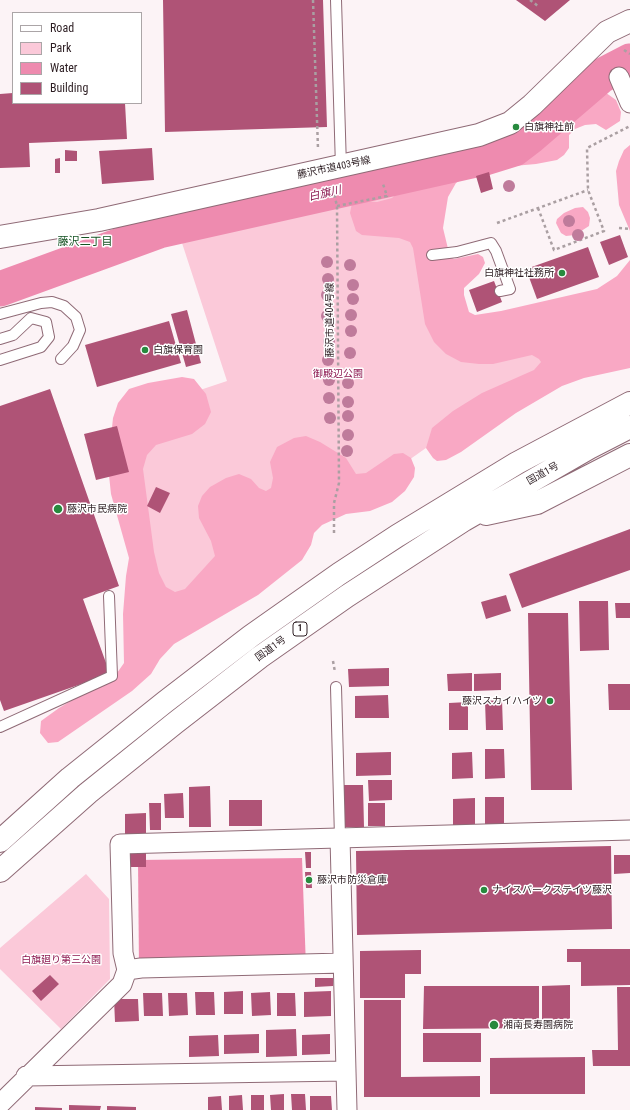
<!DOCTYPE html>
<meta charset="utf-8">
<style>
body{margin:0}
#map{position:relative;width:630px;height:1110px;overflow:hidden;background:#fcf3f6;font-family:"Roboto Condensed",sans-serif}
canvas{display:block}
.legend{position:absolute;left:12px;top:12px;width:130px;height:92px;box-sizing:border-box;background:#fff;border:1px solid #aba5a7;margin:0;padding:5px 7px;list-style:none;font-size:12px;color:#2c1d22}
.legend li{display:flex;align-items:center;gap:8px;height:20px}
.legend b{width:20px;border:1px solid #aba5a7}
</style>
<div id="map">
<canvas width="630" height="1110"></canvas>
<ul class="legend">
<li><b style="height:5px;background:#fff"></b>Road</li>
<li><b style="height:11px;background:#fbc9d9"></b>Park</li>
<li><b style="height:11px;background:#ee8baf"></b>Water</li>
<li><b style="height:11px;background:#af5376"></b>Building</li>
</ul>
</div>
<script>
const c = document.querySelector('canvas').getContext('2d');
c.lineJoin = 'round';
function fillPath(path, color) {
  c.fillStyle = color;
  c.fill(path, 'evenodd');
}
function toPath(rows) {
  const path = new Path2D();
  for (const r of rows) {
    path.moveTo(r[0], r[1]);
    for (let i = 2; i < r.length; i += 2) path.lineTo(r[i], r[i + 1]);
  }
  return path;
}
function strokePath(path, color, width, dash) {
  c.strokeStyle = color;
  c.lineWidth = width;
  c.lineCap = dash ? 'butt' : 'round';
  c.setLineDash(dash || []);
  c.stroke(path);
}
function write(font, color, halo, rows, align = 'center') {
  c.font = font + ' "Roboto Condensed","Noto Sans JP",sans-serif';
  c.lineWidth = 3;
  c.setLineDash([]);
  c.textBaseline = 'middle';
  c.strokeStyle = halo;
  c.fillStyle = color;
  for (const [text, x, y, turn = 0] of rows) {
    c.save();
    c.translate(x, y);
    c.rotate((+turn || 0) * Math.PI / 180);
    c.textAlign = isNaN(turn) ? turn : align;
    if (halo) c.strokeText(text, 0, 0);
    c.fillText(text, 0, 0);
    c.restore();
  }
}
fillPath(toPath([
 [430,185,435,319,582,347,457,426,142,649,134,412,227,381,182,243,322,203,372,192],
 [86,874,109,899,110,979,61,1029,0,969,0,948]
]), '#fbc9d9');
fillPath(toPath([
 [602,90,616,100,621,112,620,121,606,130,596,124,585,125,575,129,569,135,569,148,564,155,557,160,536,164,491,168,477,171,465,177,456,183,448,197,443,228,450,257,454,259,478,254,483,257,485,263,479,274,464,288,464,295,469,312,475,315,501,311,597,289,617,276,630,260,630,368,584,378,562,386,516,413,461,452,446,460,437,461,433,458,426,448,432,428,453,411,482,393,534,370,541,362,539,359,532,355,493,364,479,364,461,362,446,354,434,342,425,324,413,248,410,242,399,238,362,235,356,231,350,213,352,203,362,201,377,202,392,198,402,188,418,186,445,176,469,171,526,150,556,129,572,111,588,101,595,93],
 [630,145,630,231,619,205,616,171,619,161,624,150],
 [583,207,588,212,590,218,589,226,575,235,566,236,561,233,556,223,557,219,564,213,575,208],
 [182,377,194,379,206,394,211,412,205,424,192,434,156,445,147,455,143,469,154,552,159,573,166,587,175,592,185,589,215,556,211,541,199,518,198,506,202,496,210,487,226,478,239,474,251,479,259,488,266,491,271,488,273,478,270,462,277,447,294,438,306,436,320,442,346,458,356,474,366,473,394,454,403,453,411,458,415,468,414,477,405,491,392,502,370,511,346,514,322,525,314,533,311,545,302,560,258,595,174,644,160,659,151,674,132,691,58,742,48,743,40,733,41,721,59,708,117,673,124,663,123,614,126,576,129,558,111,494,108,466,113,418,118,403,129,389,148,383]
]), '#f9a8c4');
fillPath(toPath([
 [302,858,306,967,139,968,138,860]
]), '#ee8baf');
strokePath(toPath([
 [0,289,159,231,485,158,514,149,531,136,601,76,630,61]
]), '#ee8baf', 35);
fillPath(toPath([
 [163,0,323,0,327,127,165,132],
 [516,0,570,0,545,21],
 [13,93,13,103,125,103,127,139,29,143,30,167,0,168,0,94],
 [152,148,154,180,102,184,99,151],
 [65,150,77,151,77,161,65,161],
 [60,158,60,173,55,173,55,159],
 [489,172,493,189,481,193,476,176],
 [620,235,628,257,609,265,600,242],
 [588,247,599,277,537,299,526,269],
 [494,281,502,302,477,312,469,290],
 [187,310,201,363,186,367,171,314],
 [169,321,181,363,97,387,85,345],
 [50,389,119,586,83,599,110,674,4,711,0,700,0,406],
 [117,426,129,472,96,480,84,434],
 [156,487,170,493,160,513,147,506],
 [630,529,630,570,522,608,509,574],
 [506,595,511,611,486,619,481,602],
 [579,601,608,601,609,650,580,651],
 [615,603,630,603,630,618,616,618],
 [528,613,568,613,572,790,531,790],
 [389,668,389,686,349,687,348,669],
 [472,673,472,691,448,691,447,674],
 [501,673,501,690,474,691,474,674],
 [608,684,630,684,630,710,609,710],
 [388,695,389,718,355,718,355,696],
 [502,700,503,730,486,730,485,701],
 [468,702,468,730,449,730,449,703],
 [485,749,504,749,505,778,485,779],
 [391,752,391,775,356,776,356,753],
 [472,752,473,778,452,779,452,753],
 [368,780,392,780,392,800,369,801],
 [344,785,363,785,364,827,344,827],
 [210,786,211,827,189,827,189,787],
 [183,793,184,818,165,818,164,794],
 [485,797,504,797,504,824,485,824],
 [475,798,475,825,453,826,453,799],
 [229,800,262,800,262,826,229,826],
 [149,803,161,803,161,830,150,830],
 [368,803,385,803,385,826,368,826],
 [146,813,146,834,125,834,125,814],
 [611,846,612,929,357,935,356,851],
 [130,851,146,851,146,867,130,867],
 [305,852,311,852,311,868,306,868],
 [614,855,630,855,630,873,614,874],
 [305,872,311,872,312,888,306,888],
 [567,949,630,949,630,985,581,986,581,962,567,962],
 [421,950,421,974,405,974,405,998,360,998,360,951],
 [50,975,59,984,41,1001,32,991],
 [315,978,333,978,333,986,315,987],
 [570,985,570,1029,542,1029,542,986],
 [424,986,539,986,539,1028,423,1029],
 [617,987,630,987,630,1066,593,1066,592,1050,618,1050],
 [243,991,243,1014,224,1014,224,992],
 [331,991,331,1016,304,1017,304,992],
 [195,992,214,992,215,1015,196,1015],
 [270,992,271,1015,252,1016,251,993],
 [143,993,162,993,163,1016,144,1016],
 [168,993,187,993,188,1015,169,1016],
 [277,993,295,993,296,1016,277,1016],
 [114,999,138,999,139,1021,115,1022],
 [364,1000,401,1000,401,1077,480,1076,480,1097,364,1097],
 [296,1029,297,1056,266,1057,266,1030],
 [423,1033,481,1033,481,1062,423,1062],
 [259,1034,259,1053,224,1054,224,1035],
 [330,1034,330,1054,302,1055,302,1035],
 [218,1035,219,1056,189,1057,189,1036],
 [585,1057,585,1094,490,1094,490,1058],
 [284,1094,284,1110,271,1110,270,1095],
 [291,1094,305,1094,306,1110,292,1110],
 [242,1095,243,1110,229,1110,229,1096],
 [251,1095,264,1095,264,1110,251,1110],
 [221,1096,222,1110,208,1110,208,1097],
 [310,1096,331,1096,332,1110,310,1110],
 [69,1105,101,1106,100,1110,69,1110],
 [107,1106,136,1107,136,1110,107,1110],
 [35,1107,62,1108,62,1110,35,1110]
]), '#af5376');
const lane = toPath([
 [336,0,341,167],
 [432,255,457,252,491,243,496,251,510,289,500,291],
 [0,314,41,303,52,302,64,306,76,317,80,330,73,346,61,359],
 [0,339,13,335,31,318,46,322,49,337,41,347,0,360],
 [336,687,340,838],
 [0,727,112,676,109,596]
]);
const street = toPath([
 [619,77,630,103],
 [340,838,347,1110],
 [127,970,141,968,343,963],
 [26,1076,346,1071],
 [0,1104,122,984,127,970,123,953,120,844,630,830]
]);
const secondary = toPath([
 [0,237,99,220,479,135,510,123,532,105,607,32,630,21]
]);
const highway = toPath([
 [486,514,537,503,630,455],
 [0,841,70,778,165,702,251,636,339,574,397,536,517,463,630,403],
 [0,871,88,793,175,723,260,657,347,596,464,520,589,448,630,427]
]);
strokePath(lane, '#8f6a76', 12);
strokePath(street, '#8f6a76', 21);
strokePath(secondary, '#8f6a76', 24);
strokePath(highway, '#8f6a76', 24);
strokePath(toPath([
 [313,0,318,149],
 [530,0,538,6],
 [624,50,630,54],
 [333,189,337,206,339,483,334,503,334,533],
 [337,206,387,196,383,184],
 [538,208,554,250,604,231,588,190,587,148,630,126],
 [497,223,588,190],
 [619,228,630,229],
 [333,661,335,672]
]), '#aa9fa2', 2.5, [3, 3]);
strokePath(lane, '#fff', 10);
strokePath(street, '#fff', 19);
strokePath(secondary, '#fff', 22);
strokePath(highway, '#fff', 22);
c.fillStyle = '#bf7b9b';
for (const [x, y] of [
 [509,186],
 [569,221],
 [578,235],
 [327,262],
 [350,265],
 [328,279],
 [353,285],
 [327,295],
 [353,299],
 [351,315],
 [327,316],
 [351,331],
 [329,341],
 [350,353],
 [328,360],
 [329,380],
 [348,383],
 [329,398],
 [348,402],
 [348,416],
 [330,418],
 [348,435],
 [347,451]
]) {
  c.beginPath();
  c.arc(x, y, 6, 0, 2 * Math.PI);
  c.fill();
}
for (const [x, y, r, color] of [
 [516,127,4,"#278a3e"],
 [562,273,4,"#278a3e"],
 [145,350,4,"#278a3e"],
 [58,509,5,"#278a3e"],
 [550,701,4,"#278a3e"],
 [309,880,4,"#278a3e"],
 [484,890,4,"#278a3e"],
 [494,1025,5,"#278a3e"]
]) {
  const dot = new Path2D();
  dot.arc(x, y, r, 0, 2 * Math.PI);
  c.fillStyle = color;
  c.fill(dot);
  strokePath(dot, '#fff', 1.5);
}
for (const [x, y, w] of [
 [300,629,14]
]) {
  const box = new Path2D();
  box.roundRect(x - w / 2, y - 7, w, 14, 3);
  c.fillStyle = '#fff';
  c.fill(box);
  strokePath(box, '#2c1d22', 1);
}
write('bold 9px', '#2c1d22', null, [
 ["1",300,629]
]);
write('10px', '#2c1d22', '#fff', [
 ["白旗神社前",524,127],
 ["白旗神社社務所",554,273,"right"],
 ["白旗保育園",153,350],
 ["藤沢市民病院",67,509],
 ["藤沢スカイハイツ",542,701,"right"],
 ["藤沢市防災倉庫",317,880],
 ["ナイスパークステイツ藤沢",492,890],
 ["湘南長寿園病院",503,1025]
], 'left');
write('10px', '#2c1d22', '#fff', [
 ["藤沢市道403号線",334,168,-12],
 ["藤沢市道404号線",330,320,-90],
 ["国道1号",543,474,-29],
 ["国道1号",271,649,-36]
]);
write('10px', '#8d1951', '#fff', [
 ["御殿辺公園",338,374],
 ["白旗廻り第三公園",61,960]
]);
write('italic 11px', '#89144d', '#fff', [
 ["白旗川",325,194,-13]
]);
write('11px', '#155323', '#fff', [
 ["藤沢二丁目",85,242]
]);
</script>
